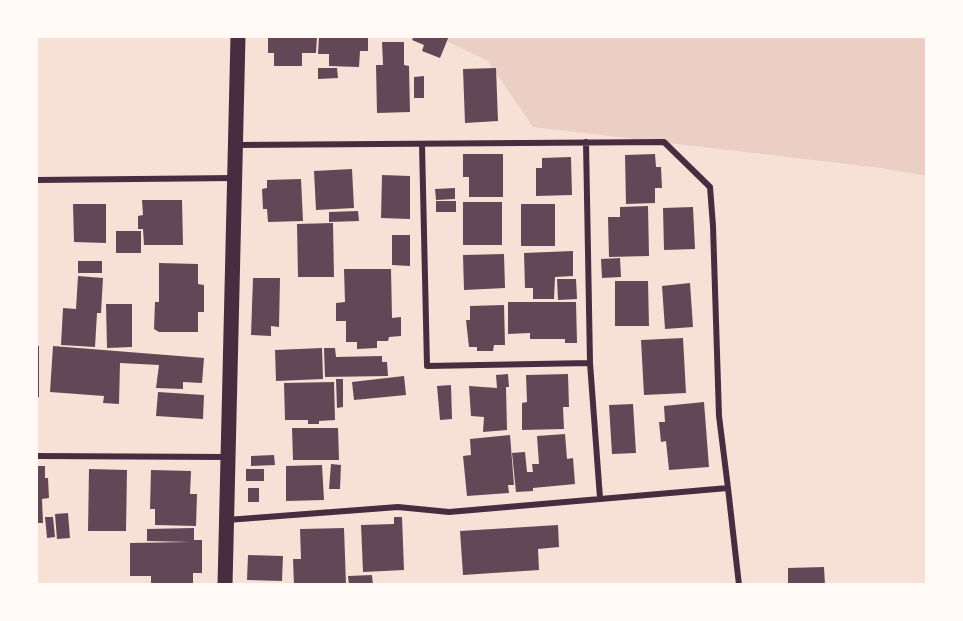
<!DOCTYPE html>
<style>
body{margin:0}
#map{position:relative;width:963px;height:621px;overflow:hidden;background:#f7e1d7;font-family:"Source Serif 4",serif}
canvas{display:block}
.frame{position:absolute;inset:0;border:38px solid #fffaf5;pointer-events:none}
</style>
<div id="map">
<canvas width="963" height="621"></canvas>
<div class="frame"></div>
</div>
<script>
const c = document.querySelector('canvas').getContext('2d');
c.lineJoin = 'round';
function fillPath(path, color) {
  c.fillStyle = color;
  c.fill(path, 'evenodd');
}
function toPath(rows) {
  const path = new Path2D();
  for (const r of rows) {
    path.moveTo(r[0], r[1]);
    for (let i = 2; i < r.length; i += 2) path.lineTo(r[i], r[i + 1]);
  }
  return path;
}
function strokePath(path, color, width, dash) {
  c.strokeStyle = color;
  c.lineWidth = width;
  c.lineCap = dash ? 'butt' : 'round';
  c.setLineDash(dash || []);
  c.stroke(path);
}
fillPath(toPath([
 [436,36,927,36,927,176,881,168,533,127,488,61]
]), '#ebcfc5');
fillPath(toPath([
 [268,36,317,36,316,53,302,53,302,66,274,66,274,53,268,53],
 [319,36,368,37,368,51,360,51,359,67,329,66,329,54,318,54],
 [414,36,449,36,440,58,422,51,424,45,412,40],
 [382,42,404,42,404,65,409,66,410,112,377,113,376,65,383,65],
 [318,68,337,68,338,78,318,79],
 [496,68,498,121,465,123,463,69],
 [424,76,424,98,414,98,414,77],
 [463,154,503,154,503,197,469,197,469,177,463,177],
 [655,154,656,167,661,167,662,188,655,188,655,203,626,204,625,155],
 [571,157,572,195,536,196,536,168,542,168,542,158],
 [352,169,354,208,316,210,314,171],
 [382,175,410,176,410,219,381,218],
 [301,179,303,221,268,222,267,209,263,209,262,189,267,188,267,180],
 [455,188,455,199,436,200,435,189],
 [142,200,182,200,183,245,144,245,143,229,138,229,138,216,143,215],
 [436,201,456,201,456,212,436,212],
 [463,202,502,202,502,245,463,245],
 [73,204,106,204,106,243,74,242],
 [521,204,555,204,555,246,521,246],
 [648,206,649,256,609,257,608,217,620,217,620,207],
 [693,207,695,249,664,250,663,208],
 [358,211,359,221,329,222,329,212],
 [333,223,334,277,298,277,297,224],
 [116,231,141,231,141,253,116,253],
 [392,235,410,235,410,266,392,265],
 [573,251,573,276,555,277,554,299,533,299,533,288,525,288,524,253],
 [504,254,505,288,464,290,463,255],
 [620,258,621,277,602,278,601,259],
 [78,261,102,261,102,273,78,273],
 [159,263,198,264,198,284,204,285,204,312,198,312,198,332,159,332,154,329,155,302,159,302],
 [344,269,391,269,392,318,401,317,401,336,389,337,388,341,377,341,377,348,357,349,357,342,346,342,346,321,336,321,336,303,345,302],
 [78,276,103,278,101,313,97,313,95,347,61,345,63,308,76,309],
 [253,278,280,278,279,327,271,326,271,336,251,335],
 [557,279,576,279,577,299,558,300],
 [615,281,648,281,649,326,615,326],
 [690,283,693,327,665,329,662,286],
 [508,302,576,302,577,343,565,343,565,339,530,339,530,333,508,334],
 [106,304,132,304,132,347,107,348],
 [504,305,505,345,494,345,493,351,477,351,477,347,469,347,466,320,470,320,470,306],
 [683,338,686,393,644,395,641,340],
 [36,346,39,346,39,397,36,398],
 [53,346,204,358,202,383,183,382,183,389,156,388,159,365,120,363,119,404,103,403,104,396,50,392],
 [322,348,323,379,276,381,275,350],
 [324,348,335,348,336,357,382,356,382,362,387,362,388,376,325,377],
 [508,374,509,387,506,387,507,430,483,432,484,417,471,416,469,386,497,388,496,375],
 [568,374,569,407,563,407,564,429,522,430,522,403,527,402,526,375],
 [404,376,406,395,354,400,352,382],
 [336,379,343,379,343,407,337,408],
 [334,382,335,420,319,421,319,424,308,424,308,420,285,420,284,383],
 [451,385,452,419,440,420,437,386],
 [158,392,204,395,203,419,156,416],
 [704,402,709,467,669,470,666,441,661,442,659,422,665,422,664,406],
 [633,404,636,453,612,454,609,405],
 [292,428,338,428,339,460,293,460],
 [565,434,567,459,573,458,575,484,533,488,533,491,516,492,512,453,525,452,527,472,533,472,532,464,539,464,537,436],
 [510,435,514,485,508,485,509,493,467,496,463,456,471,455,470,439],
 [274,455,275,465,251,466,251,456],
 [331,464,341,465,340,489,329,489],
 [322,465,324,500,286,501,286,466],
 [36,466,45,466,45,478,48,478,49,498,42,499,43,523,36,523],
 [89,469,127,470,126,531,88,531],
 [246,469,264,469,264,481,246,481],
 [151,470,191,471,190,494,197,494,196,526,155,525,155,509,150,509],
 [248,488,259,488,259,502,248,502],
 [68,513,70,538,57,539,55,514],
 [45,517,53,517,55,537,47,538],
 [394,517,402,517,404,570,363,572,361,525,394,524],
 [558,525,559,547,538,549,539,570,463,575,460,531],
 [194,528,194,540,202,540,202,573,193,573,193,585,151,585,151,576,130,576,130,543,190,542,147,541,147,529],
 [344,528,346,585,294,585,293,559,301,559,300,529],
 [248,555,283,556,282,581,247,580],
 [824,567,825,585,788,585,788,568],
 [372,575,373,585,349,585,348,576]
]), '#644757');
strokePath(toPath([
 [586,142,590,363],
 [422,144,427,366,590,363,600,498],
 [236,145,664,142,710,187,713,226,719,416,728,488],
 [36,180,235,178],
 [36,456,227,457],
 [227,520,398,507,449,512,728,488,739,585]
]), '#4a2c40', 6);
strokePath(toPath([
 [225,585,238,36]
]), '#4a2c40', 15);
</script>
